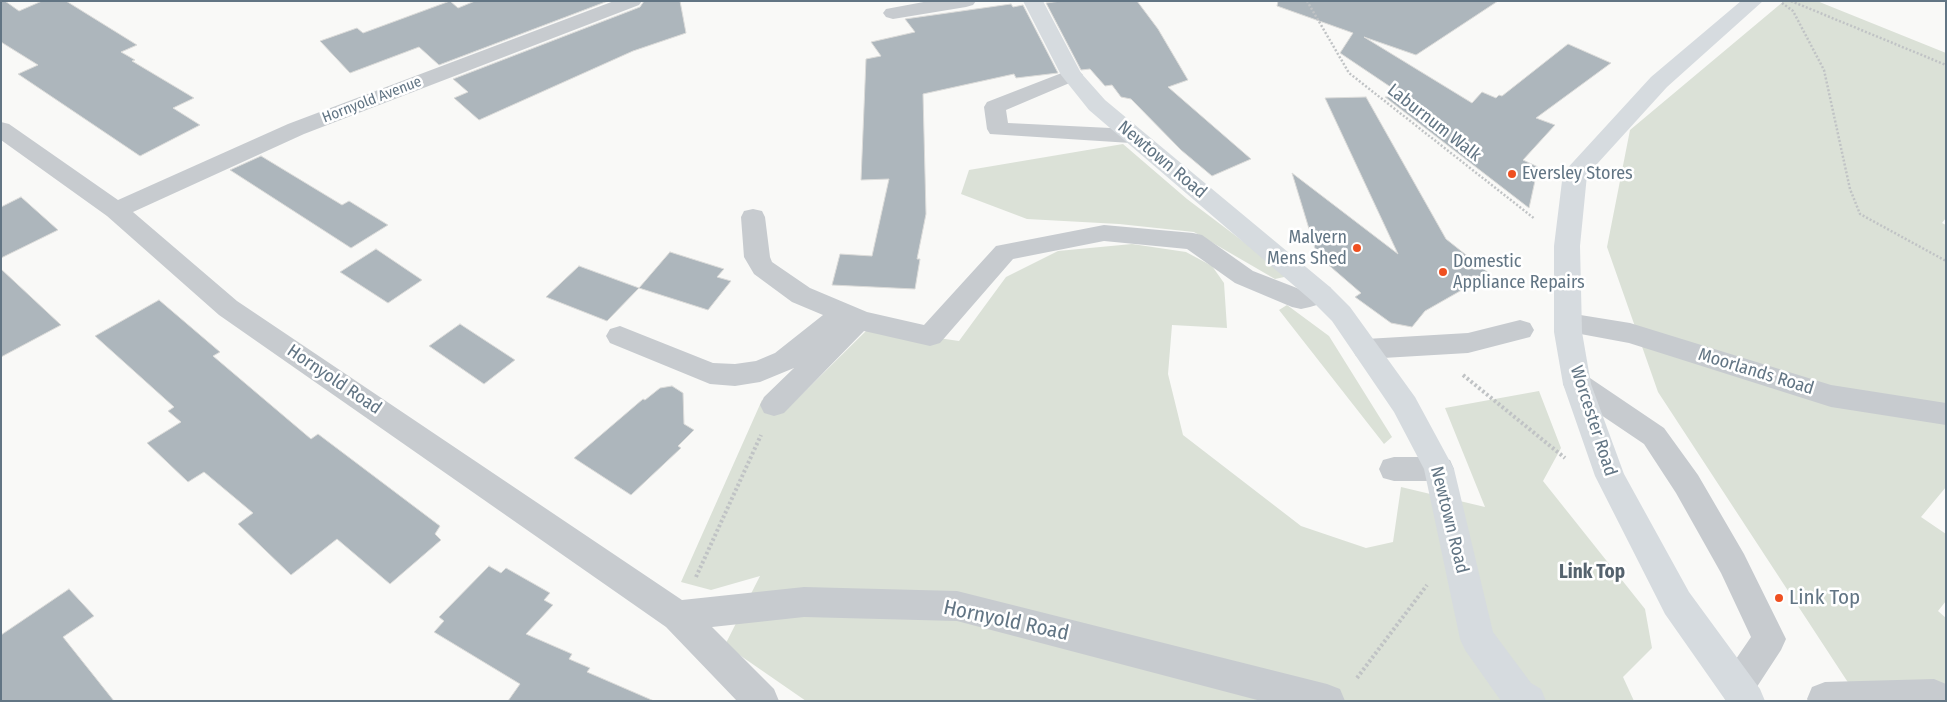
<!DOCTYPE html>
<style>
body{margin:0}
#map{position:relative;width:1947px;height:702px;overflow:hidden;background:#f9f9f7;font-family:"Fira Sans Condensed",sans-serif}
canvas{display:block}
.frame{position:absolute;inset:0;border:2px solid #627584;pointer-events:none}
</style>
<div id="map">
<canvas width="1947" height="702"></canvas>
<div class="frame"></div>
</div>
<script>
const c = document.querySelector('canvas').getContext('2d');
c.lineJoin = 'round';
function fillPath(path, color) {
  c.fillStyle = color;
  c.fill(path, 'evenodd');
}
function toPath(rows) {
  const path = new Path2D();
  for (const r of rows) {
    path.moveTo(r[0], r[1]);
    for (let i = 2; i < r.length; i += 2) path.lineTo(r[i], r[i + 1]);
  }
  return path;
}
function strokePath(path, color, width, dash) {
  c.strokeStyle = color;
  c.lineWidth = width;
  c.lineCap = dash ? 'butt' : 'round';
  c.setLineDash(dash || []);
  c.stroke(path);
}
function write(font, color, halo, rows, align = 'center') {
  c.font = font + ' "Fira Sans Condensed",sans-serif';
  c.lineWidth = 5;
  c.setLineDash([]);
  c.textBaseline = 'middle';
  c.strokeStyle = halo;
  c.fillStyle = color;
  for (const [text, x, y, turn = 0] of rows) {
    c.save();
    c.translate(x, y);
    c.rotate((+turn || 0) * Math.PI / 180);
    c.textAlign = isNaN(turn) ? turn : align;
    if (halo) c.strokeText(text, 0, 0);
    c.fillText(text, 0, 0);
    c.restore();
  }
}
fillPath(toPath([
 [1784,1,1817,1,1946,53,1946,218,1942,223,1946,225,1946,487,1921,517,1946,534,1946,601,1938,611,1946,618,1946,701,1849,684,1658,392,1607,247,1630,130],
 [1123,144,1187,199,1289,276,1275,279,1194,232,1119,224,1027,219,961,194,969,170],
 [1132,244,1186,252,1212,266,1224,283,1227,328,1172,325,1168,374,1183,435,1301,526,1366,548,1393,542,1401,487,1485,507,1445,408,1539,391,1561,448,1543,481,1645,609,1652,648,1623,677,1634,701,806,701,725,645,760,576,711,590,681,582,762,400,784,412,869,328,959,341,1006,277,1058,251],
 [1287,305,1329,336,1392,437,1384,444,1279,310]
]), '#dbe1d7');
const building = toPath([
 [1,1,5,1,19,11,42,1,66,1,137,45,121,52,135,60,132,61,194,98,173,108,200,125,140,156,18,74,38,65,1,42,1,1],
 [450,1,458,8,475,1,608,1,439,65,419,47,350,73,320,41,357,28,363,33,450,1],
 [644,1,680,1,686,33,633,51,479,120,454,98,468,92,453,79,640,7,644,1],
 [1061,1,1137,1,1158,29,1188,80,1168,87,1251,159,1212,176,1181,150,1131,99,1121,97,1112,85,1105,86,1090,69,1081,70,1046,3,1061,1],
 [1278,1,1498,1,1416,55,1364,37,1472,103,1482,92,1496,98,1499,95,1502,96,1568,44,1611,63,1536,118,1555,125,1523,160,1538,167,1529,208,1385,97,1404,96,1340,53,1353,33,1277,6,1278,1],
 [1011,4,1013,7,1023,5,1058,73,1016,78,1014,74,923,94,926,214,917,259,920,259,915,289,832,285,840,254,872,256,889,179,861,180,866,59,881,56,871,42,915,32,905,19,1011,4],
 [1366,97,1446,239,1490,274,1425,311,1412,327,1391,323,1355,297,1361,293,1317,255,1292,173,1398,254,1325,98,1366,97],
 [261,156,342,205,349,201,388,225,351,248,230,170,261,156],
 [21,197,58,230,1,258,1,207,21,197],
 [376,249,422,280,388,303,340,272,376,249],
 [670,252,724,269,717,277,731,281,708,310,639,288,670,252],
 [579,266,639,288,607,321,546,297,579,266],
 [1,269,61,325,1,357,1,269],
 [159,300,220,352,213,356,311,439,318,434,440,526,435,534,441,540,390,584,337,539,291,575,238,524,253,513,204,472,188,482,147,443,181,422,168,411,174,407,95,336,159,300],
 [460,324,515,360,484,384,429,346,460,324],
 [672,386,683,393,684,424,694,430,678,446,681,448,631,495,574,458,643,399,645,400,660,388,672,386],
 [489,566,501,573,506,568,550,593,544,600,553,605,526,634,572,654,569,659,590,668,587,672,654,701,508,701,520,684,434,632,444,621,439,617,489,566],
 [69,589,94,616,63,637,114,701,1,701,1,635,69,589]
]);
fillPath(building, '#adb6bc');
strokePath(building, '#dbdbd9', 1);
strokePath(toPath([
 [1307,1,1349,73,1535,219],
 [1791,1,1946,65],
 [1782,3,1793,11,1824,70,1850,189,1860,214,1946,261]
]), '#c0c3c5', 2.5, [2, 2]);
strokePath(toPath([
 [1463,375,1565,458],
 [696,577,761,435],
 [1357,678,1427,585]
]), '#c0c3c5', 4, [2.5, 2.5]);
fillPath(toPath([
 [614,1,642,1,639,5,304,134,133,212,237,301,682,600,804,587,957,591,1327,684,1340,689,1345,701,1261,701,957,621,804,617,712,627,774,689,779,701,737,701,666,627,219,315,107,216,1,140,1,122,9,124,118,200,288,124,614,1],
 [929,1,976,1,973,5,966,7,893,19,886,17,883,13,886,9,929,1],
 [1072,69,1079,71,1083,75,1079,79,1006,110,1008,123,1131,129,1139,131,1142,136,1139,141,1131,143,990,134,987,129,984,107,987,102,1072,69],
 [753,209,762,211,765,217,770,257,772,262,810,288,867,312,924,325,996,246,1104,225,1193,233,1202,235,1253,271,1302,290,1321,285,1330,287,1334,294,1330,301,1310,307,1301,309,1292,307,1235,283,1187,249,1104,241,1013,259,940,343,930,346,864,331,784,413,774,416,764,413,760,405,764,397,794,368,760,382,735,386,710,384,610,343,606,336,610,329,620,326,713,363,735,364,756,361,775,353,823,315,792,302,754,274,744,257,741,217,744,211,753,209],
 [1568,313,1630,323,1831,385,1946,403,1946,425,1831,407,1629,343,1559,330,1555,323,1559,316,1568,313],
 [1520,320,1530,323,1534,330,1530,337,1468,353,1366,359,1356,356,1352,349,1356,342,1366,339,1468,333,1520,320],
 [1577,373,1587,376,1664,428,1698,475,1744,554,1786,639,1781,650,1749,699,1729,701,1725,699,1719,687,1725,675,1751,637,1721,573,1676,493,1644,444,1567,392,1563,384,1567,376,1577,373],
 [1394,457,1439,457,1450,460,1454,469,1450,478,1439,481,1394,481,1383,478,1379,469,1383,460,1394,457],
 [1934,679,1946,684,1946,701,1808,701,1807,699,1812,687,1825,682,1934,679]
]), '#c7cbcf');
fillPath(toPath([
 [1023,1,1043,1,1081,73,1105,100,1330,287,1350,307,1415,397,1454,469,1493,632,1531,683,1541,689,1546,701,1501,701,1465,650,1460,639,1424,469,1394,412,1332,321,1312,301,1089,110,1061,75,1023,1]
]), '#d6dbdf');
fillPath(toPath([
 [1741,1,1763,1,1667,87,1587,175,1580,246,1582,332,1591,384,1624,474,1689,592,1760,689,1765,701,1726,701,1665,614,1595,476,1563,384,1554,332,1554,246,1563,173,1651,77,1741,1]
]), '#d6dbdf');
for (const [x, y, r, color] of [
 [1512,174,5,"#ef5021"],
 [1357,248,5,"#ef5021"],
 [1443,272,5,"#ef5021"],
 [1779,598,5,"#ef5021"]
]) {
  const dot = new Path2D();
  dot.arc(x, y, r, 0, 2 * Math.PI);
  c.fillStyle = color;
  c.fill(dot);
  strokePath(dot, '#fff', 2);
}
write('15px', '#627584', '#fff', [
 ["Hornyold Avenue",372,100,-21]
]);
write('18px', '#627584', '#fff', [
 ["Laburnum Walk",1434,123,38],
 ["Newtown Road",1162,160,40],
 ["Moorlands Road",1756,372,17],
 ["Hornyold Road",334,380,34],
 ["Worcester Road",1593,421,72],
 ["Newtown Road",1449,520,76]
]);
write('18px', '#627584', '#fff', [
 ["Eversley Stores",1522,174],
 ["Malvern",1347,238,"right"],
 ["Mens Shed",1347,259,"right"],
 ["Domestic",1453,262],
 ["Appliance Repairs",1453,283]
], 'left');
write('bold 19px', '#55636e', '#fff', [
 ["Link Top",1592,573]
]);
write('21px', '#627584', '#fff', [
 ["Link Top",1789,598]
], 'left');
write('21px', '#627584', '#fff', [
 ["Hornyold Road",1006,621,12]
]);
</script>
